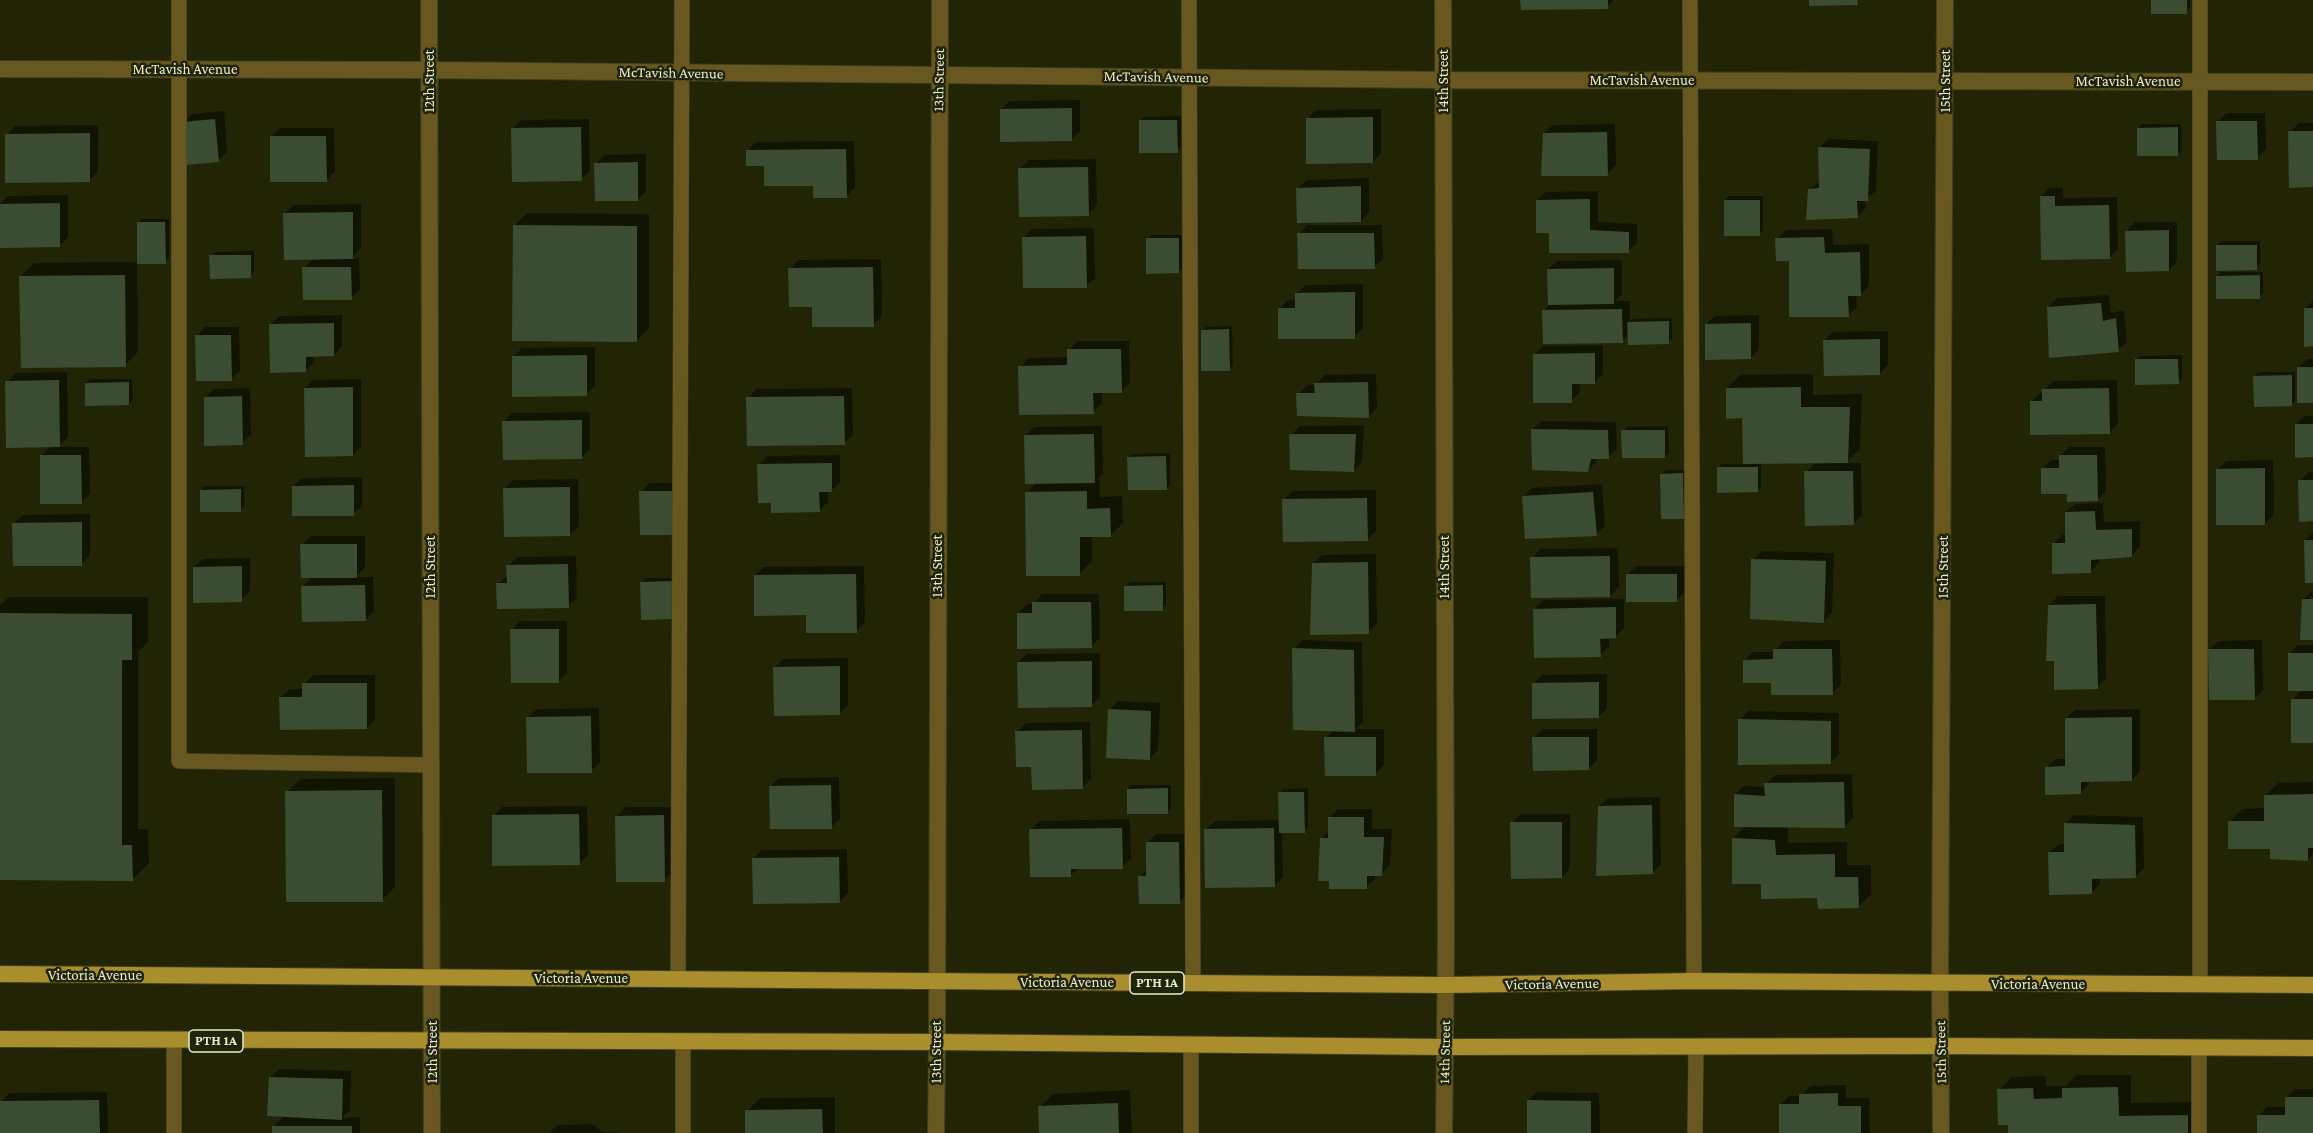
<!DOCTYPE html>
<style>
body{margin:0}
canvas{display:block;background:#222505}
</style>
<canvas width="2313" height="1133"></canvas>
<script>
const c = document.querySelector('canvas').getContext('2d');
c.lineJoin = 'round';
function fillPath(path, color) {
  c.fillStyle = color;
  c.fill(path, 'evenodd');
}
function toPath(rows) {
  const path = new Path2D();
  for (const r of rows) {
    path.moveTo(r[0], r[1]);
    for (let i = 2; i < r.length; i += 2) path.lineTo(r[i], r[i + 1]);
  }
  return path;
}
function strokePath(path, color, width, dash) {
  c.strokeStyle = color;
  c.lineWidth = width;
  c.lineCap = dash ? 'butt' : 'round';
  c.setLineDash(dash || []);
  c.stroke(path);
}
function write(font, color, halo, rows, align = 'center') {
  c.font = font + ' "Crimson Pro",serif';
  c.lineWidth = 5;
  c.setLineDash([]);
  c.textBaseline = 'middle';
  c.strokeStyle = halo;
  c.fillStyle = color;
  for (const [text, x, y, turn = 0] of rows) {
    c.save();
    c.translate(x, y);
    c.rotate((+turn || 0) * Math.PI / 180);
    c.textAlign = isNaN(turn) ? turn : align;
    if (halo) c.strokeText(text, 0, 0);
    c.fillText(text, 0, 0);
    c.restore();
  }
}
fillPath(toPath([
 [1522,0,1614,0,1607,7],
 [2152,0,2190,0,2190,8,2186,12],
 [1080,100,1080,131,1072,140,1001,109,1010,101],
 [1381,109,1381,153,1373,162,1308,118,1316,110],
 [224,111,227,152,218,161,184,122,192,114],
 [2226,113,2265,113,2266,149,2257,158,2218,122],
 [1181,116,1181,147,1177,151,1140,121,1144,117],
 [589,119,590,171,581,179,513,129,521,120],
 [2299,123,2313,123,2313,186,2290,132],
 [1615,124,1616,165,1607,174,1544,133,1553,125],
 [2142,124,2181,124,2182,150,2178,154,2138,128],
 [98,125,98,172,89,180,6,135,15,126],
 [280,128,334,128,335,172,326,180,271,137],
 [1828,139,1878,141,1876,191,1865,199,1866,208,1857,217,1810,189,1820,181,1819,148],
 [854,141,855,188,846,196,765,164,747,151,756,142],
 [646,154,646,191,638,199,596,164,604,155],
 [1096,159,1097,205,1088,214,1020,168,1029,160],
 [1369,178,1369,212,1361,221,1298,188,1307,180],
 [2050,188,2063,188,2063,198,2117,197,2118,249,2109,258,2041,196],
 [1598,191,1598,222,1637,224,1637,243,1628,251,1551,231,1537,200,1546,192],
 [68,195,68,237,59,246,0,246,0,204,8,196],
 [1729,196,1763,196,1763,230,1759,234,1725,200],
 [361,204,361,248,351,259,359,258,360,290,351,298,304,268,314,258,285,213,294,205],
 [527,213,649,214,649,328,636,341,514,226],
 [142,219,169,219,169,258,165,262,138,223],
 [2135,222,2177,222,2177,261,2169,270,2127,231],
 [1307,225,1382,225,1383,259,1374,267,1299,234],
 [1094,228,1095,278,1086,286,1024,237,1032,229],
 [1832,229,1833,245,1869,244,1869,286,1861,294,1856,294,1857,307,1848,315,1790,259,1777,239,1786,230],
 [1151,235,1182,235,1183,268,1179,272,1147,239],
 [2221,241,2260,241,2260,264,2256,268,2217,245],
 [254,251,254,272,250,276,211,256,215,252],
 [881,259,882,316,873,325,813,305,790,269,798,260],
 [1622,260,1622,294,1615,301,1630,301,1630,321,1633,319,1672,318,1672,339,1668,343,1629,334,1622,341,1544,311,1549,305,1548,269,1557,261],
 [137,262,138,352,125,365,21,276,34,263],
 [2221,272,2263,272,2263,293,2259,297,2217,276],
 [1363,284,1363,328,1354,337,1279,309,1288,300,1297,300,1297,293,1306,285],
 [2109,295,2111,313,2124,310,2127,342,2118,350,2048,307,2057,298],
 [2313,301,2313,345,2305,309],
 [342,315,342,346,334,355,314,355,314,362,305,371,271,324,280,316],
 [1759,315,1759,349,1751,358,1706,324,1715,316],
 [1232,326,1233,365,1229,369,1202,331,1206,327],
 [205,327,239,327,240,371,231,379,197,336],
 [1888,331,1888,365,1879,374,1825,340,1833,332],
 [1077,341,1129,341,1130,383,1121,391,1102,391,1102,403,1093,412,1020,367,1029,358,1069,357,1069,350],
 [1603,345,1603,374,1594,383,1580,383,1580,392,1571,401,1534,355,1543,346],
 [595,347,595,386,586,394,514,356,522,348],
 [2182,355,2182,379,2178,383,2136,360,2140,356],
 [2307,359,2313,359,2313,402,2298,368],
 [67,372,68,437,58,447,89,447,90,494,81,502,41,456,51,446,7,382,16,373],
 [2258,372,2295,372,2295,401,2291,405,2254,376],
 [1376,374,1377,408,1368,417,1298,394,1307,385,1316,385,1324,375],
 [1813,374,1813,395,1862,394,1860,449,1846,463,1861,463,1862,515,1853,524,1806,472,1816,462,1761,463,1761,487,1757,491,1718,468,1722,464,1744,464,1743,417,1727,388,1740,375],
 [90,379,132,379,133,400,129,404,86,383],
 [361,379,361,446,353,455,305,388,314,380],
 [2117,380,2118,424,2109,433,2031,402,2040,393,2044,393,2044,390,2053,381],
 [250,388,251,435,242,443,205,398,214,389],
 [852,388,853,435,844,443,748,398,756,389],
 [590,412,590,449,582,457,504,422,512,413],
 [2305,416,2313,416,2313,456,2296,424],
 [1541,421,1616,422,1617,449,1608,457,1597,457,1596,462,1588,470,1532,430],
 [1364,425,1362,462,1354,470,1291,435,1300,426],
 [1102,426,1103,473,1099,477,1100,497,1122,496,1123,523,1110,536,1092,536,1092,561,1079,574,1027,492,1037,482,1026,436,1034,427],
 [1668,426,1669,452,1665,456,1623,431,1627,427],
 [2069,447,2105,447,2106,491,2097,500,2068,492,2042,469,2051,460,2060,460,2060,456],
 [1170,453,1170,485,1166,489,1129,458,1133,454],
 [840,455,840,482,832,490,828,490,828,502,819,511,772,501,759,465,767,456],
 [2273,460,2274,515,2265,524,2217,470,2226,461],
 [1666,470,1687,470,1687,514,1683,518,1662,474],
 [2308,472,2313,472,2313,520,2300,481],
 [362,477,362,506,353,514,293,486,302,478],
 [578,479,579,526,570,534,505,488,513,480],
 [649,483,681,483,681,525,641,492],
 [1602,484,1605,526,1596,534,1523,496,1532,488],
 [205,486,244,486,244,506,240,510,201,490],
 [1376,490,1376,531,1367,540,1284,499,1293,491],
 [2103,503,2104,522,2140,521,2140,547,2131,556,2099,558,2099,563,2090,572,2054,543,2062,535,2066,535,2066,512,2075,504],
 [90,514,90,555,82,564,14,523,23,515],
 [2313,533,2313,582,2305,540],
 [311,536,365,536,365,567,356,577,373,577,374,611,365,620,303,586,312,577,302,545],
 [1618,548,1619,587,1610,596,1532,558,1540,549],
 [1762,551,1834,553,1832,613,1824,621,1753,560],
 [1376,554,1377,624,1368,632,1313,563,1322,555],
 [576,556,577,598,568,606,498,584,507,575,508,566,517,557],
 [250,558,250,591,241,600,194,567,203,559],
 [864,566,865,622,856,631,807,614,755,575,764,567],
 [1636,566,1685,566,1685,591,1677,600,1627,575],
 [646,578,677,578,674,618,642,582],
 [1130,582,1166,582,1166,605,1162,609,1126,586],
 [2312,591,2313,597,2310,597,2310,600,2313,600,2313,638,2304,599],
 [1042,594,1099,594,1100,638,1091,646,1018,613,1027,604,1033,604],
 [2058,596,2105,596,2106,678,2097,687,2055,660,2049,605],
 [9,597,148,597,148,642,138,652,138,829,148,829,149,863,132,880,0,879,0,605],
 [1624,599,1624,628,1615,637,1609,637,1609,646,1600,655,1535,609,1543,600],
 [520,621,567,621,567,673,559,681,512,630],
 [1302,640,1362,642,1363,722,1356,729,1384,729,1384,765,1375,774,1326,738,1334,730,1294,649],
 [1840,640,1841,685,1832,693,1772,681,1744,661,1753,652,1775,652,1783,641],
 [2262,640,2263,690,2254,699,2209,650,2218,641],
 [2298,645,2313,645,2313,742,2292,700,2302,690,2289,654],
 [1100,653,1100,697,1092,705,1018,662,1027,654],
 [848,658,848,705,839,714,774,668,783,659],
 [1607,674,1607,708,1598,717,1533,684,1542,675],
 [313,675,375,675,375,719,367,728,281,697,290,689,304,689,304,684],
 [1118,701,1160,703,1158,750,1149,759,1109,710],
 [599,708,600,762,591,771,528,717,537,709],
 [2140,709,2140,771,2132,780,2089,780,2089,784,2080,793,2046,768,2055,759,2066,759,2066,718,2075,710],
 [1748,711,1839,713,1839,754,1831,763,1740,720],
 [1090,722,1091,779,1082,788,1033,765,1017,732,1026,723],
 [1543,729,1597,729,1597,760,1589,768,1534,738],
 [1852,774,1853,818,1844,827,1788,826,1788,843,1847,842,1847,865,1871,865,1871,894,1858,907,1762,882,1733,838,1746,826,1735,794,1744,786,1766,787,1766,784,1775,775],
 [839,777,840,819,831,827,771,786,779,778],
 [395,778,395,887,382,900,287,792,300,779],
 [2313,782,2313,854,2307,860,2271,847,2229,822,2242,809,2265,808,2265,796,2278,783],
 [1132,785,1171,785,1171,808,1167,812,1128,789],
 [1308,788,1308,827,1304,831,1282,832,1283,877,1274,886,1206,829,1215,821,1280,820,1280,793,1284,789],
 [1660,797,1661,864,1652,873,1599,806,1608,798],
 [587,806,588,855,579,864,493,816,502,807],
 [625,807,672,807,673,872,664,880,617,816],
 [1338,809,1372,809,1372,829,1392,829,1390,865,1382,874,1375,874,1375,879,1366,887,1322,838,1329,831,1329,818],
 [1520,814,1570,814,1570,868,1562,877,1512,823],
 [2074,815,2143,817,2144,868,2135,877,2100,877,2100,884,2092,893,2050,852,2059,844,2065,844,2065,824],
 [1130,819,1131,859,1122,867,1078,868,1071,875,1031,829,1040,821],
 [1156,834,1187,834,1188,893,1179,902,1140,877,1147,869,1147,843],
 [847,849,848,893,839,902,754,858,762,850],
 [279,1069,351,1071,350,1110,342,1118,360,1117,360,1133,274,1133,273,1127,285,1115,270,1078],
 [2076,1075,2131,1075,2131,1103,2200,1102,2201,1133,2010,1133,2010,1123,1999,1090,2012,1077,2046,1076,2046,1086,2066,1086],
 [1846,1085,1846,1098,1869,1098,1870,1133,1781,1133,1780,1105,1789,1096,1801,1096,1810,1086],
 [2295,1089,2313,1089,2313,1133,2258,1133,2258,1116,2267,1107,2286,1107,2286,1098],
 [1130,1090,1132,1133,1040,1133,1040,1107,1053,1094],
 [107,1092,108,1133,1,1133,1,1102,9,1093],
 [1537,1092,1599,1093,1600,1133,1529,1133,1528,1100],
 [835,1097,835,1133,747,1133,747,1111,760,1098],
 [592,1124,603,1132,627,1133,549,1133,557,1125]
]), '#0007');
fillPath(toPath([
 [1520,0,1608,0,1608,9,1521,10],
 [1809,0,1857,0,1858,5,1809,6],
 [2151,0,2187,0,2187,14,2151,14],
 [1072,108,1072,141,1000,142,1000,109],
 [1373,117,1373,163,1306,164,1306,118],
 [215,119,219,162,185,165,182,122],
 [1139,120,1177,120,1178,153,1139,153],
 [2216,121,2257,121,2258,160,2217,160],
 [581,127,582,181,512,182,511,128],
 [2178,127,2178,156,2137,156,2137,128],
 [2288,131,2313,131,2313,187,2289,188],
 [1607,132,1608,176,1541,176,1543,133],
 [90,133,90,182,5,183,5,134],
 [270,136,326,136,327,182,270,182],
 [1818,147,1870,149,1868,201,1857,201,1858,218,1806,220,1808,189,1819,188],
 [846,149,847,198,813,198,813,186,764,186,764,166,746,166,746,150],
 [638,162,638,201,595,201,594,163],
 [1088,167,1089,216,1019,217,1018,168],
 [1361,186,1361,222,1297,223,1296,188],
 [2040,196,2055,196,2055,206,2109,205,2110,259,2041,260],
 [1590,199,1590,230,1629,232,1629,253,1549,253,1549,233,1536,233,1536,200],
 [1724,200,1760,200,1760,236,1724,236],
 [60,203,60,247,0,248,0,204],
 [353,212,353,259,284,260,283,213],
 [137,222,165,222,166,264,137,264],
 [513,225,637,226,637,342,512,341],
 [2169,230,2169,271,2126,272,2125,231],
 [1297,233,1374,233,1375,269,1298,269],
 [1086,236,1087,288,1023,288,1022,237],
 [1824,237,1825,253,1860,252,1861,296,1848,296,1849,317,1789,317,1789,261,1776,261,1775,238],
 [1146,238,1179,238,1179,273,1146,274],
 [2216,245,2257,245,2257,270,2216,271],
 [209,255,251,255,251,278,210,279],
 [302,267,351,267,352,300,303,300],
 [873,267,874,327,812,327,812,307,789,307,788,268],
 [1614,268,1614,304,1548,305,1547,269],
 [125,275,126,367,21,368,19,276],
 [2260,275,2260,299,2216,299,2216,276],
 [1355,292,1355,339,1278,339,1278,308,1295,308,1295,293],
 [2101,303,2103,321,2116,318,2119,352,2049,358,2047,307],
 [2304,308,2313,308,2313,346,2304,347],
 [1622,309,1623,343,1543,344,1542,310],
 [1669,321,1669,344,1628,345,1627,322],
 [334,323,334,356,306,357,306,372,270,373,269,324],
 [1751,323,1751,359,1705,360,1705,324],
 [1229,329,1230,371,1201,371,1201,330],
 [195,335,231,335,232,381,196,381],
 [1880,339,1880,375,1824,376,1823,340],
 [1067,349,1121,349,1122,393,1093,393,1094,414,1019,415,1018,366,1067,365],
 [1595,353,1595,384,1572,384,1572,403,1533,403,1533,354],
 [587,355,587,396,512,397,512,356],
 [2135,359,2178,359,2179,384,2135,385],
 [2297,367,2313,367,2313,403,2297,403],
 [2292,375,2292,406,2254,407,2253,376],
 [59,380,60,447,6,448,5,381],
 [129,382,129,405,85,406,85,383],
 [1368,382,1369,418,1297,416,1296,393,1315,393,1314,383],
 [353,387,353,456,305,457,304,388],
 [1801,387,1801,407,1850,407,1848,463,1743,464,1742,418,1726,419,1726,388],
 [2109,388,2110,434,2030,435,2030,401,2042,401,2042,389],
 [242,396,243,445,204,446,204,397],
 [844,396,845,445,747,446,746,397],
 [582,420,582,459,503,460,502,421],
 [2295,424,2313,424,2313,457,2295,458],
 [1531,429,1608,430,1609,459,1591,459,1588,472,1532,470],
 [1621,430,1665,430,1665,458,1622,458],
 [1094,434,1095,483,1025,484,1024,435],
 [1289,434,1356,434,1354,472,1290,470],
 [40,455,81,455,82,504,40,504],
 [2059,455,2097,455,2098,501,2067,502,2067,494,2041,494,2041,468,2059,468],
 [1166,456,1167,490,1128,490,1127,457],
 [832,463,832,492,819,492,820,512,771,513,771,503,758,503,757,464],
 [1717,467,1758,467,1758,492,1717,493],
 [2265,468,2265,525,2216,525,2216,469],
 [1804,471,1853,471,1854,525,1805,526],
 [1683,473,1684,519,1661,519,1660,474],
 [2298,480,2313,480,2313,521,2299,522],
 [354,485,354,516,292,516,292,486],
 [570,487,570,536,504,537,503,488],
 [241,489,241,512,200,512,200,490],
 [639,491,673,491,673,535,640,535],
 [1087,491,1087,509,1110,508,1111,537,1080,537,1080,576,1026,576,1025,492],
 [1593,492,1597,536,1525,539,1522,496],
 [1367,498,1368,541,1283,542,1282,499],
 [2095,511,2096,530,2132,529,2132,557,2091,560,2091,573,2052,574,2052,543,2065,543,2065,512],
 [82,522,82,566,13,566,12,523],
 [2304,540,2313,540,2313,583,2305,583],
 [300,544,357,544,357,578,301,578],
 [1610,556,1610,597,1531,598,1530,557],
 [1751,559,1826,561,1824,623,1750,619],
 [1368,562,1369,634,1310,635,1312,563],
 [568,564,569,608,497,609,496,583,507,583,506,565],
 [242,566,242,602,193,603,193,567],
 [856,574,857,633,806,633,806,615,754,616,754,575],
 [1626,574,1677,574,1677,602,1626,602],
 [674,581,674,619,641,620,640,582],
 [365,585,366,621,302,622,301,586],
 [1163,585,1163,611,1124,611,1124,586],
 [2302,599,2313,599,2313,640,2300,640],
 [1032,602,1091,602,1092,648,1017,649,1017,613,1032,613],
 [2096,604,2098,689,2054,690,2054,661,2046,661,2048,605],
 [1616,607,1616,638,1600,639,1601,657,1534,658,1533,609],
 [0,613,132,614,132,660,122,660,122,845,132,845,133,881,0,880],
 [510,629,559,629,559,683,511,683],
 [1292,648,1354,650,1355,732,1293,730],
 [1773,649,1832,649,1833,695,1771,695,1771,683,1743,683,1743,660,1773,659],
 [2208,649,2254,649,2255,700,2209,700],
 [2288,653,2313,653,2313,691,2288,691],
 [1092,661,1092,707,1018,708,1017,662],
 [840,666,840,715,774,716,773,667],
 [1599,682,1599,718,1532,719,1532,683],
 [302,683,367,683,367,729,280,730,279,697,302,697],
 [2291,699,2313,699,2313,743,2291,743],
 [1108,709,1151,711,1150,760,1106,758],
 [591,716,592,773,527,773,526,717],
 [2132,717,2132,781,2081,782,2081,794,2045,795,2045,767,2065,766,2065,718],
 [1738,719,1831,721,1831,764,1738,765],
 [1082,730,1083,789,1032,790,1031,767,1016,767,1015,731],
 [1324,737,1376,737,1376,776,1325,776],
 [1532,737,1589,737,1589,770,1533,771],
 [1844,782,1845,828,1734,827,1734,794,1765,796,1764,783],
 [831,785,832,829,770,829,769,786],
 [1168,788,1168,814,1127,814,1127,789],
 [382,790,383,902,286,902,285,791],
 [1278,792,1304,792,1305,833,1279,833],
 [2313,794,2313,848,2308,848,2308,861,2270,859,2270,849,2228,849,2228,821,2264,821,2264,795],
 [1652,805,1653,874,1596,876,1598,806],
 [579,814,580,865,492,866,492,815],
 [664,815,665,882,616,882,615,816],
 [1328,817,1364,817,1364,837,1384,837,1382,876,1367,876,1367,889,1329,889,1329,881,1318,881,1320,838,1328,838],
 [1510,822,1562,822,1562,878,1511,879],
 [2064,823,2135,825,2136,878,2092,879,2092,894,2049,895,2048,852,2064,852],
 [1122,828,1123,869,1071,869,1071,877,1030,877,1029,829],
 [1274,828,1275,887,1205,888,1204,829],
 [1732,838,1775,840,1776,855,1835,854,1835,877,1858,877,1859,908,1818,909,1817,898,1761,899,1761,884,1732,884],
 [1146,842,1179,842,1180,904,1139,904,1138,876,1146,876],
 [839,857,840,903,753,904,752,858],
 [269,1077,343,1079,342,1120,267,1116],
 [2118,1087,2119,1116,2188,1115,2188,1133,2008,1133,2008,1125,1998,1125,1997,1089,2033,1088,2034,1099,2062,1098,2062,1088],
 [1838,1093,1838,1106,1861,1106,1861,1133,1779,1133,1779,1104,1799,1104,1799,1094],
 [2285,1097,2313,1097,2313,1133,2257,1133,2257,1115,2285,1115],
 [99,1100,100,1133,0,1133,0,1101],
 [1527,1100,1591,1101,1591,1133,1527,1133],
 [1118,1103,1119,1133,1039,1133,1038,1106],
 [822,1109,823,1133,745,1133,745,1110],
 [272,1126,352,1126,352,1133,272,1133]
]), '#3a4c31');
const service = toPath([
 [179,0,179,761,430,765],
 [1189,0,1193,983],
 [1690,0,1694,981],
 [678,979,682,0],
 [2200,984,2200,0],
 [174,1041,174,1133],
 [683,1133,683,1041],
 [1191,1133,1191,1045],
 [1695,1133,1696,1047],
 [2199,1133,2199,1048]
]);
const minor = toPath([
 [429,0,432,1133],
 [1443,0,1446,940,1444,1133],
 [0,69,429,70,1443,80,2313,82],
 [936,1133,937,1042],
 [1941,1133,1940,983,1945,0]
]);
const tertiary = toPath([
 [937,1042,940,0]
]);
const primary = toPath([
 [0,974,1446,985,1694,981,2313,985],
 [0,1039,937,1042,1444,1047,1941,1046,2313,1048]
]);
strokePath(service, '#3d4022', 16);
strokePath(minor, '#3d4022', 18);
strokePath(tertiary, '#3d4022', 18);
strokePath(primary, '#3d4022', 18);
strokePath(service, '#695720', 15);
strokePath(minor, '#695720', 16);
strokePath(tertiary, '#695720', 16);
strokePath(primary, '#aa8d2d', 16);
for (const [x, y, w] of [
 [1157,983,54],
 [216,1041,54]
]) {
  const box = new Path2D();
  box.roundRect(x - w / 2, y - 11, w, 22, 4.5);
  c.fillStyle = '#222505';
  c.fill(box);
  strokePath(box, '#e6e9d7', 1.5);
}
write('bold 14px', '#e6e9d7', null, [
 ["PTH 1A",1157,983],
 ["PTH 1A",216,1041]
]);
write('15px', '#e6e9d7', '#222505', [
 ["McTavish Avenue",185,69],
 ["McTavish Avenue",671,73,1],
 ["McTavish Avenue",1156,77,1],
 ["13th Street",939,80,-89],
 ["McTavish Avenue",1642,80],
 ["12th Street",429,81,-90],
 ["14th Street",1443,81,-90],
 ["15th Street",1945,81,-90],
 ["McTavish Avenue",2128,81],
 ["13th Street",937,566,-90],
 ["12th Street",430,567,-90],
 ["14th Street",1444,567,-90],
 ["15th Street",1943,567,-90],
 ["Victoria Avenue",95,975],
 ["Victoria Avenue",581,978],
 ["Victoria Avenue",1067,982],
 ["Victoria Avenue",1552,984,-1],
 ["Victoria Avenue",2038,984],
 ["12th Street",432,1052,-90],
 ["13th Street",936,1052,-90],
 ["14th Street",1445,1052,-89],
 ["15th Street",1941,1052,-91]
]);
</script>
